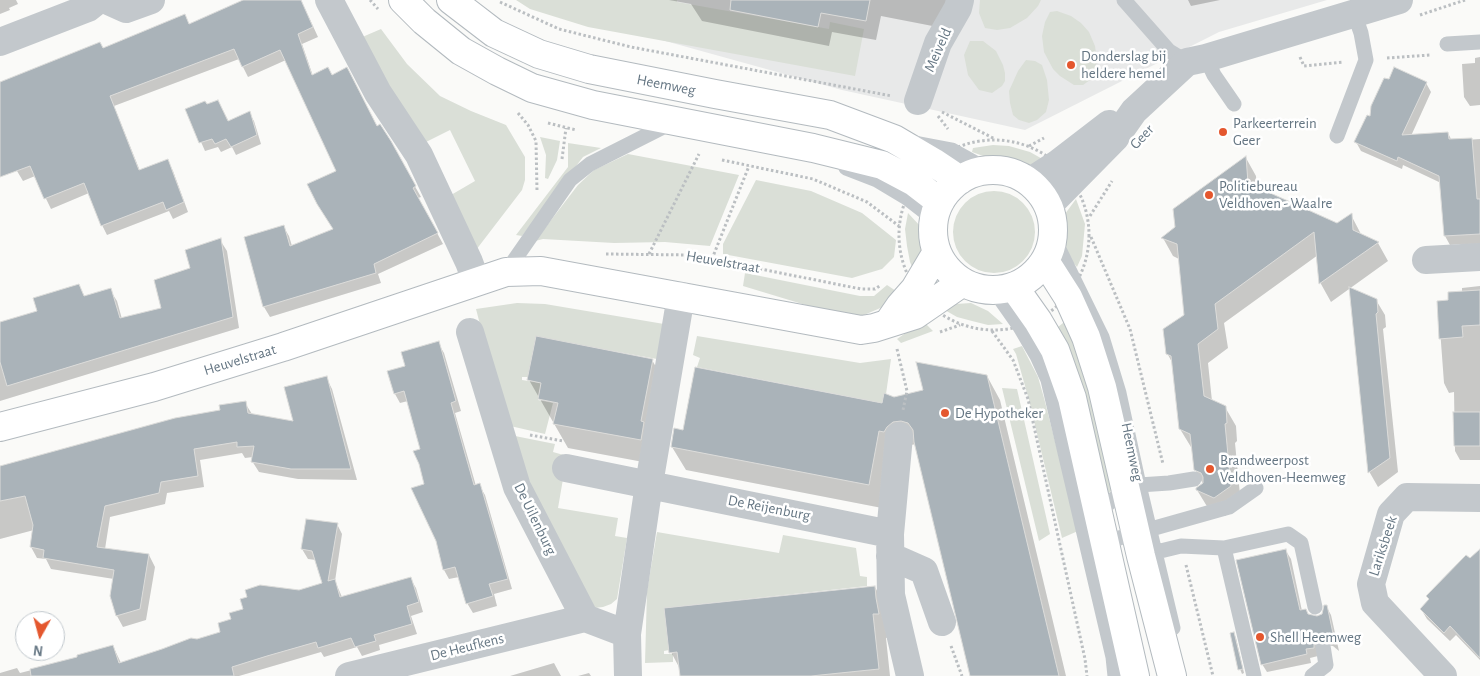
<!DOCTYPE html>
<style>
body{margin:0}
#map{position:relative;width:1480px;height:676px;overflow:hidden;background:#fafaf8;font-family:"Alegreya Sans",sans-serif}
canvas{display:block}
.north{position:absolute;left:15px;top:611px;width:50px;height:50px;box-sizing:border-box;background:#fff;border:1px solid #c1c8cd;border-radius:50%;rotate:187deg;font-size:14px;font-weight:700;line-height:20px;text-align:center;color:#657683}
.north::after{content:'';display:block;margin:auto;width:18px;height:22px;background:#e4572e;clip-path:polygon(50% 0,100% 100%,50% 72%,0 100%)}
</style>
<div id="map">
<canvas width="1480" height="676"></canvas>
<div class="north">N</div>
</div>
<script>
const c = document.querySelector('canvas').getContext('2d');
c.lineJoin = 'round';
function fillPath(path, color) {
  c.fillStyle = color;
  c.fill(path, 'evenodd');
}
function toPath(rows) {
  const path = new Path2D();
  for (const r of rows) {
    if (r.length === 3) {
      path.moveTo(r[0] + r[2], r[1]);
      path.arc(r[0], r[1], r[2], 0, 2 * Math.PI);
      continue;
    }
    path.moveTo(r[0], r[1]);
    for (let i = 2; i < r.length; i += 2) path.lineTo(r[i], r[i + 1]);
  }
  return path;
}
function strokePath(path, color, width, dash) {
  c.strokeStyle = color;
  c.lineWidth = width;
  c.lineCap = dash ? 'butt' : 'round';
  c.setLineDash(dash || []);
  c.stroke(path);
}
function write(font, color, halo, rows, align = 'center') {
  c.font = font + ' "Alegreya Sans",sans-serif';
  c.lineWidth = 5;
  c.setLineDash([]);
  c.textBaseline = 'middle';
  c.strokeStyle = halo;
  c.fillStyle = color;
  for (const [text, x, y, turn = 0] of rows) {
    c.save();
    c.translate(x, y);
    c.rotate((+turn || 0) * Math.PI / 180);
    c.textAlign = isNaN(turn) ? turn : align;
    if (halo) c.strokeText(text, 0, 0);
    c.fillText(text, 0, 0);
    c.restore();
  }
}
fillPath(toPath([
 [541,0,1327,0,1219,32,1025,130,842,90,557,11]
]), '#e8e9e9');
fillPath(toPath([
 [516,0,677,0,677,2,829,29,830,22,864,29,855,76,588,27,530,9],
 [980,0,1041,0,1038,6,1027,18,1010,28,997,30,985,28,979,13],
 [1057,11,1071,16,1081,23,1089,32,1095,46,1097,60,1094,74,1090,80,1083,85,1074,85,1060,76,1053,69,1044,52,1042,36,1045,22,1050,12],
 [381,29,407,64,440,96,471,111,506,125,525,157,525,180,522,190,476,250,451,195,475,181,450,130,420,145,360,38],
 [970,41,983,41,996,51,1003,65,1005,73,1005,81,1002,86,992,93,979,90,968,75,964,55],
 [1026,60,1035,61,1042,65,1047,80,1049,100,1046,112,1037,120,1029,123,1019,120,1013,115,1010,103,1009,91,1018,71],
 [540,137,560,141,557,160,548,179,545,178,546,155],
 [568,143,601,148,583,157,522,236,516,235,568,167],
 [993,145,1009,146,1030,152,1046,161,1026,169,1017,168,972,152,973,148],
 [628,154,739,175,710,246,665,242,614,243,543,239,535,241,578,185,594,170],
 [756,180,811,191,862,213,896,240,894,257,882,269,852,278,723,254,723,244],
 [994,232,41],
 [1076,199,1085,224,1082,256,1077,267,1065,253,1065,214],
 [908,213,921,227,926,250,915,274,910,262,907,246,905,229],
 [745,273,860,296,874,296,887,285,899,293,885,306,864,315,847,315,809,306,743,286],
 [517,303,545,304,664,324,657,359,536,337,528,377,522,377,522,380,541,383,538,400,553,403,545,434,506,425,476,309],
 [971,303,988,311,1003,324,988,325,972,321,957,317,943,309,956,304],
 [1068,319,1078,337,1115,487,1103,499,1053,331],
 [923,321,933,331,901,343,897,339],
 [697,336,860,363,891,359,886,394,884,394,882,403,697,367,700,358,693,355],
 [1022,346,1038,377,1044,398,1078,531,1062,538,1029,400,1016,354,1013,349],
 [1002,388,1017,389,1050,534,1039,541],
 [510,435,555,444,553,452,567,456,558,508,618,518,615,536,627,538,617,599,611,604,603,607,594,608,540,506],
 [657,532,779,553,783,535,856,548,860,576,867,577,867,586,664,608,669,650,664,651,664,654,673,654,673,662,645,663,647,591]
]), '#dadfd7');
fillPath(toPath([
 [0,0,16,0,18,4,9,8,10,10,0,14],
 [245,0,301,0,318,37,302,44,313,76,332,76,377,127,396,153,421,197,418,198,443,244,378,274,381,283,270,317,264,307,246,237,283,226,289,236,292,246,334,230,337,172,286,60,248,77,239,59,114,106,140,171,168,161,173,171,188,212,173,219,169,211,107,235,102,225,89,193,51,209,35,176,23,181,17,171,2,132,0,133,0,83,103,49,189,25],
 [669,0,962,0,948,29,881,16,876,40,832,32,829,46,702,21,691,4],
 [1188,0,1220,0,1191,6],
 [1480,57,1480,105,1470,106,1464,97,1462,64,1475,63,1475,58],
 [1426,83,1431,92,1411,136,1448,133,1452,141,1480,139,1480,248,1464,249,1461,244,1450,245,1445,236,1441,183,1403,165,1402,169,1361,151,1356,142,1371,118],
 [218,101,229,122,249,113,254,121,261,144,236,155,232,147,221,152,218,147,205,151,187,110,207,106],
 [1246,158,1256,176,1257,189,1338,225,1351,215,1362,236,1378,243,1388,261,1331,302,1321,284,1318,255,1224,323,1228,348,1208,363,1212,401,1225,407,1236,426,1237,441,1235,443,1241,505,1225,516,1208,508,1197,490,1203,484,1195,469,1193,448,1191,447,1180,429,1173,364,1167,353,1185,315,1179,259,1173,256,1163,238,1176,228],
 [220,240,227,251,239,328,0,401,0,323,38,312,79,286,85,297,110,290,117,301,122,319,162,309,192,269],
 [1480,286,1480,460,1460,460,1455,451,1454,392,1449,393,1444,383,1438,302,1450,301,1462,292,1462,288],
 [1351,289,1376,300,1385,315,1386,327,1383,329,1398,472,1378,487,1370,473],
 [438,343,444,353,461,411,455,413,476,486,479,485,485,495,512,589,494,594,497,606,473,613,467,603,459,577,449,579,444,570,426,485,422,450,408,401,400,403,395,394,407,366],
 [652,360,666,384,654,464,568,448,529,380],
 [987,376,1000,400,1066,676,971,676,916,444,906,446,882,508,686,470,672,447,684,431,883,404,894,398],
 [326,377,332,389,357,480,298,479,259,472,252,461,253,457,245,458,242,453,200,460,204,487,167,493,165,504,110,517,105,549,149,555,155,567,146,620,123,627,117,616,114,579,51,569,46,559,37,558,31,547,34,530,0,539,0,468,221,411,245,403,252,414,294,422],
 [337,524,342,534,335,581,342,597,410,578,416,588,423,612,411,616,417,634,379,645,380,650,362,656,357,647,324,657,321,652,239,676,0,676,0,673,17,668,20,673,79,658,113,646,121,663,222,633,233,620,299,592,323,584,316,560,308,559,302,549],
 [1286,551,1291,559,1302,611,1317,618,1323,614,1326,606,1331,615,1339,651,1333,646,1326,645,1318,656,1310,658,1311,663,1267,672,1262,664],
 [1480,552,1480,660,1456,635,1450,641,1427,619,1421,609],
 [875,587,888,611,892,637,886,638,890,676,681,676,680,669,671,652],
 [1234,634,1236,638,1244,673,1242,674,1240,669],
 [554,663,561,676,510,676],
 [589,673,591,676,578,676]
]), '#0003');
const building = toPath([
 [243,0,301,0,313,27,298,34,312,75,328,67,332,75,347,67,377,126,380,124,391,141,416,186,413,188,438,233,374,264,376,273,263,307,244,237,284,225,290,246,333,229,317,204,307,184,336,171,280,50,242,67,234,49,110,96,139,170,168,159,184,202,166,210,163,202,101,226,84,183,44,199,30,166,0,177,0,82,100,42,103,48,185,14,189,24,243,0],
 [731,0,870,0,866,21,821,13,818,27,730,10,731,0],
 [1394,67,1427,82,1402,135,1448,132,1449,139,1472,138,1477,199,1480,199,1480,234,1444,236,1439,176,1398,157,1397,161,1354,142,1367,115,1370,116,1371,106,1384,78,1389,79,1394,67],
 [218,100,228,121,250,111,257,135,231,147,226,139,215,144,212,139,199,143,185,109,205,101,207,104,218,100],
 [1246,156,1248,183,1337,223,1352,213,1353,230,1379,242,1319,284,1314,232,1215,304,1218,329,1198,344,1204,396,1226,406,1227,423,1225,424,1231,486,1214,498,1196,490,1196,488,1203,483,1203,477,1201,473,1194,470,1190,434,1179,429,1171,356,1166,354,1163,329,1184,315,1177,244,1161,238,1175,227,1173,209,1246,156],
 [221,238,233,317,7,386,0,362,0,322,37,311,33,298,79,284,84,296,111,288,120,318,161,308,154,280,190,268,185,250,221,238],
 [1349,287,1377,299,1378,312,1376,314,1390,458,1368,473,1349,287],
 [1480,290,1480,325,1462,326,1463,337,1439,339,1437,301,1448,300,1448,292,1480,290],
 [536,336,653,359,641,421,644,422,641,440,553,424,558,403,538,399,541,383,527,380,536,336],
 [439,341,456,401,451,403,464,450,474,485,480,483,508,579,489,584,493,596,466,604,455,567,443,570,436,541,411,488,424,484,419,464,413,451,420,449,404,391,394,394,387,371,405,366,401,352,439,341],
 [916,362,987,375,1059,676,970,676,914,442,913,430,908,423,901,421,893,422,887,427,884,432,879,431,869,485,671,447,674,428,683,430,695,367,882,403,884,393,894,397,923,390,916,362],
 [327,376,351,469,291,469,251,462,254,446,237,447,237,442,194,449,198,476,161,482,159,493,105,506,97,547,149,554,140,609,116,616,110,596,114,570,43,558,44,550,30,547,33,525,25,496,0,501,0,466,175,418,220,410,219,405,246,401,248,413,293,421,284,387,327,376],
 [1453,412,1480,412,1480,446,1454,446,1453,412],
 [306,519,338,523,328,581,335,579,340,597,411,577,419,602,407,606,412,624,374,635,376,641,355,647,351,638,318,648,316,642,267,656,232,667,234,676,31,676,30,669,77,657,77,655,113,645,119,663,162,649,191,638,197,639,220,632,218,623,231,619,229,613,243,609,240,599,247,597,245,590,260,585,299,590,322,583,312,551,301,549,306,519],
 [1286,549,1300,610,1306,609,1308,614,1317,616,1322,614,1324,605,1327,605,1335,643,1332,643,1327,637,1321,637,1314,642,1314,648,1306,649,1307,654,1261,665,1236,560,1286,549],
 [1480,549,1480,658,1450,626,1444,633,1420,609,1429,599,1426,596,1466,555,1470,558,1480,549],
 [875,586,876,598,879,614,873,614,879,669,811,676,680,676,677,652,669,653,664,608,875,586],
 [1234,632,1243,669,1238,670,1230,633,1234,632]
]);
fillPath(building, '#aab3b9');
strokePath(building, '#dcdcda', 1);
const secondary = toPath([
 [403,0,424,21,461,51,497,71,532,88,593,105,813,148,882,165,914,182,940,202],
 [451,0,494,33,539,54,589,69,715,94,830,115,894,139,933,162,960,180],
 [993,230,60],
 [1045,261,1068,297,1086,337,1102,387,1141,556,1172,676],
 [1014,287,1038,321,1055,350,1072,398,1135,676],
 [889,322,900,306,915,289,937,252],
 [0,427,154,387,283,347,506,272,541,271,861,330,874,328,915,315,963,282]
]);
strokePath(secondary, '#b3babf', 30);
strokePath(toPath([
 [370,0,378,9],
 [500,2,559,29,631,47,892,96],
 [1420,15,1465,0],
 [1300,57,1304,66,1343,62],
 [1387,58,1430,55],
 [942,112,995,139],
 [518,113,528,125,536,141,537,191],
 [938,116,948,129],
 [548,123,576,130],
 [994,235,95],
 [1029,146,1044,138],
 [562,159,566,128],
 [722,160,813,179,867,202,899,226],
 [1090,216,1112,181],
 [1091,237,1130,329,1163,464],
 [606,254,690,255,861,289,875,289,881,285],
 [649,254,699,154],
 [712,259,749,166],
 [992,331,1013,360,1028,399,1085,659,1087,676],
 [940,332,960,325],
 [897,349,907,391,903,410],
 [530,435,563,441],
 [1186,565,1213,676],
 [951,646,962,676]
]), '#bbbfc2', 3, [2.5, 2.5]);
strokePath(toPath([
 [1124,0,1169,51,1187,62],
 [1447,44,1480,42],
 [1206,58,1214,75,1234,104],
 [1337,136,1366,60,1361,33,1354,13],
 [915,143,952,150,988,170],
 [846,168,877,180,907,198,934,219],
 [1053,237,1102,337,1119,393,1139,485,1173,628],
 [506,272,570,180,590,164,673,122],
 [994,290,1020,327,1037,356,1048,380,1113,657,1115,676],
 [1098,513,1126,488,1139,485,1169,483,1194,479],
 [1105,542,1229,507,1256,488],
 [1224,548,1288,534,1301,543,1315,607],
 [1148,554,1181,546,1224,548,1254,676],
 [1312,676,1326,665,1323,646]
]), '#c3c8cc', 15);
strokePath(toPath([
 [106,0,126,9,151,0],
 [329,0,378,93,419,155,469,262,476,281],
 [0,42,88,8,98,0],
 [918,101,938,43,958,8,960,0],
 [1029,182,1057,164,1109,124],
 [1049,205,1115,138,1134,111,1187,62,1206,58,1399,0],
 [1426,260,1480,257],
 [470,332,517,487,585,618,627,634,628,676],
 [566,468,890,534,891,595,910,676],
 [890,534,899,436],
 [890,556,924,571,942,622],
 [627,634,649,484,681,296],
 [349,676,585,618],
 [1443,676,1375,603,1371,584,1391,514,1407,497,1480,498]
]), '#c3c8cc', 28);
strokePath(secondary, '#fff', 28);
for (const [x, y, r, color] of [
 [1071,65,5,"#e4572e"],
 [1223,132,5,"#e4572e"],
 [1209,195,5,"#e4572e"],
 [945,413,5,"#e4572e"],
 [1210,469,5,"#e4572e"],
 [1260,637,5,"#e4572e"]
]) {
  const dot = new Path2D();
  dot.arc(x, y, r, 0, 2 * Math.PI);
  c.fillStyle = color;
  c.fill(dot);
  strokePath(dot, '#fff', 2);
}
write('15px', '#657683', '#fff', [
 ["Meiveld",938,50,-66],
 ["Heemweg",666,85,11],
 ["Geer",1142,137,-47],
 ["Heuvelstraat",723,262,10],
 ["Heuvelstraat",240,360,-17],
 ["Heemweg",1132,452,78],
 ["De Reijenburg",769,508,11],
 ["De Uilenburg",535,519,64],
 ["Lariksbeek",1383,546,-72],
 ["De Heufkens",467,647,-14]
]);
write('15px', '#657683', '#fff', [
 ["Donderslag bij",1081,56],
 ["heldere hemel",1081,73],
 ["Parkeerterrein",1233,123],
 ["Geer",1233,140],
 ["Politiebureau",1219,186],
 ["Veldhoven - Waalre",1219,203],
 ["De Hypotheker",955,413],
 ["Brandweerpost",1220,460],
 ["Veldhoven-Heemweg",1220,477],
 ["Shell Heemweg",1270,637]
], 'left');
</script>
